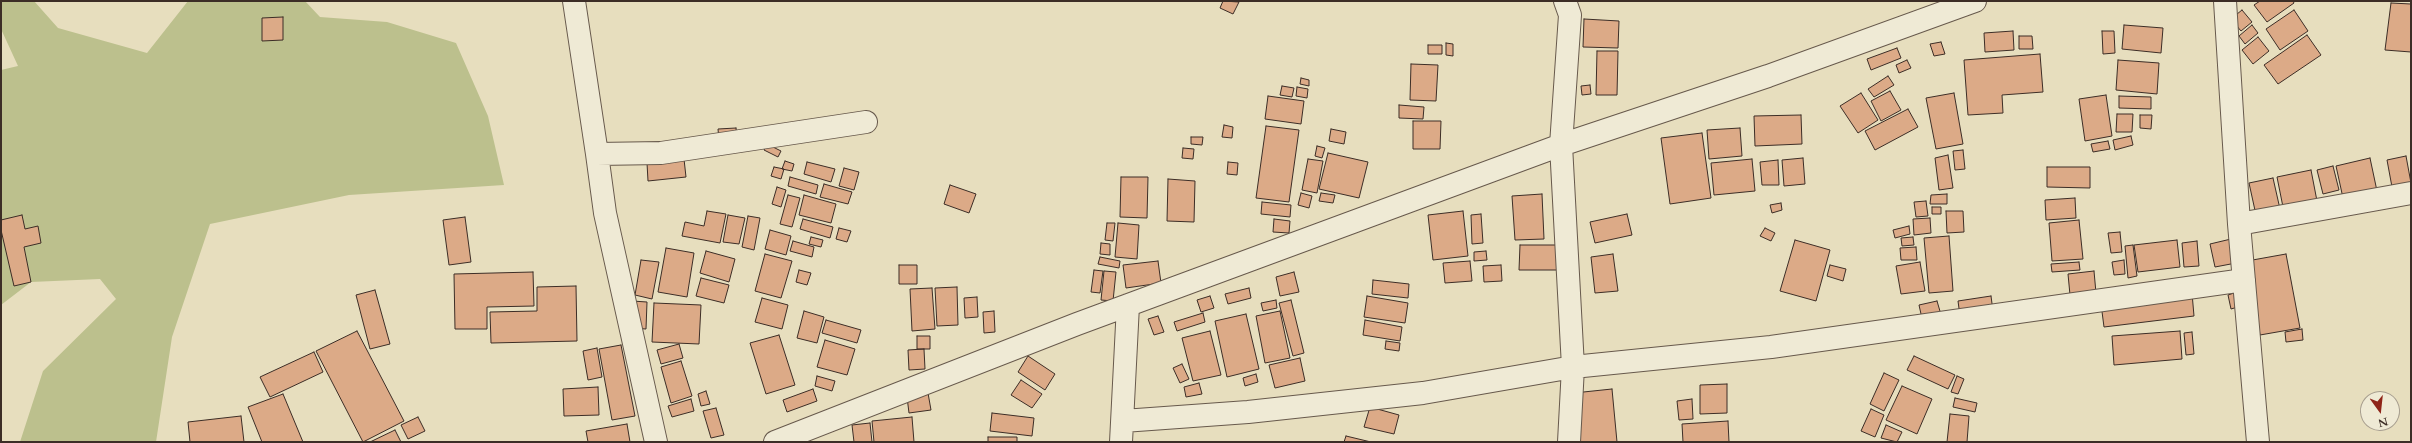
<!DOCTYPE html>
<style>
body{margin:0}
#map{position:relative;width:2412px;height:443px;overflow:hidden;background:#e7debe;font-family:Cardo,serif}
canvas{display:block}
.frame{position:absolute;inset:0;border:2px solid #3c2d26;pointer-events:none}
.north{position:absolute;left:2360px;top:391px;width:40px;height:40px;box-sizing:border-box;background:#efead5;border:1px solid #a79e8f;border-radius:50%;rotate:165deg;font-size:11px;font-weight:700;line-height:16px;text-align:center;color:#3c2d26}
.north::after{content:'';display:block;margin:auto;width:14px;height:18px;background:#8f2418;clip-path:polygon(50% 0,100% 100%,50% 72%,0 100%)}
</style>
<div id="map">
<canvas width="2412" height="443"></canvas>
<div class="frame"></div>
<div class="north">N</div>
</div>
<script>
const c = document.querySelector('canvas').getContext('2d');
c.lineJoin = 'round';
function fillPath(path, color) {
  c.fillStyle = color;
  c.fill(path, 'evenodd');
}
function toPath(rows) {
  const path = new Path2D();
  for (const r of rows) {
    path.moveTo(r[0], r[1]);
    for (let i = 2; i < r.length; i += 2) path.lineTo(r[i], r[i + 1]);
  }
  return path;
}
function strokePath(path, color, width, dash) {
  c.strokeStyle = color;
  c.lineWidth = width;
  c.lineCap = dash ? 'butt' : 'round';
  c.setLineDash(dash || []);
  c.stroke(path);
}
fillPath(toPath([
 [1,1,34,1,58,28,147,53,188,1,305,1,320,17,387,22,456,43,488,116,504,185,349,195,210,224,172,337,156,442,20,442,43,371,116,299,100,279,31,282,1,305,1,70,18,66,1,29]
]), '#bcc08d');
const building = toPath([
 [1223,1,1239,2,1233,14,1220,8,1223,1],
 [2260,1,2293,1,2294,3,2267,22,2254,5,2260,1],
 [2391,3,2411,4,2411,52,2385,50,2391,3],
 [2242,10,2252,22,2241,31,2231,19,2242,10],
 [2294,10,2308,31,2280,50,2266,29,2294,10],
 [283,17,283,40,262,41,262,18,283,17],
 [1584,19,1619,21,1618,48,1583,47,1584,19],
 [2124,25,2163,28,2161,53,2122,49,2124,25],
 [2252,25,2258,33,2245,44,2239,36,2252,25],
 [2013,31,2014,50,1985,52,1984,33,2013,31],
 [2102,31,2114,31,2115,53,2103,54,2102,31],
 [2307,35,2321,55,2278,84,2264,65,2307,35],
 [2019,36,2032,36,2033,49,2019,49,2019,36],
 [2258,37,2269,51,2253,64,2242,50,2258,37],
 [1941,42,1945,54,1934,56,1930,44,1941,42],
 [1446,43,1453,44,1453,56,1446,55,1446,43],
 [1428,45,1442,45,1442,54,1428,54,1428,45],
 [1897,48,1901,58,1871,70,1867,59,1897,48],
 [1597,51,1618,51,1617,95,1596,95,1597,51],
 [2040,54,2043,92,2002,95,2003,113,1968,115,1964,60,2040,54],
 [1907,60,1911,68,1899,73,1896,65,1907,60],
 [2118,60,2159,63,2157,94,2116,90,2118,60],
 [1411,64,1438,65,1436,101,1410,100,1411,64],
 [1888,76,1894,85,1874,97,1868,89,1888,76],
 [1301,78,1309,80,1309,86,1300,84,1301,78],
 [1590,85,1591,94,1582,95,1581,86,1590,85],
 [1282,86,1294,88,1292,97,1280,95,1282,86],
 [1297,87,1308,89,1307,98,1296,96,1297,87],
 [1890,91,1901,110,1881,121,1871,101,1890,91],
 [1861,93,1878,120,1858,133,1840,106,1861,93],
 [1954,93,1963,144,1936,149,1926,98,1954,93],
 [2106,95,2112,136,2085,141,2079,99,2106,95],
 [1268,96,1304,101,1301,124,1265,119,1268,96],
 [2119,96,2151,97,2151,109,2119,108,2119,96],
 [1399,105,1424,107,1423,119,1399,118,1399,105],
 [1908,109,1918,127,1875,150,1865,131,1908,109],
 [2117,114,2133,114,2132,132,2116,132,2117,114],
 [1801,115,1802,144,1755,146,1754,116,1801,115],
 [2140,115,2152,115,2151,129,2140,128,2140,115],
 [1413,121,1441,121,1440,149,1413,149,1413,121],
 [1224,125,1233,127,1232,138,1222,137,1224,125],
 [1266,126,1299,130,1289,202,1256,198,1266,126],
 [736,128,737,139,719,140,718,129,736,128],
 [1740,128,1742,156,1709,159,1707,130,1740,128],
 [1331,129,1346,132,1344,144,1329,141,1331,129],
 [1702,133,1711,198,1670,204,1661,138,1702,133],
 [2131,136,2133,145,2115,150,2113,140,2131,136],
 [1191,137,1203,137,1202,145,1191,144,1191,137],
 [2108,141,2110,149,2093,152,2091,144,2108,141],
 [767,144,781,151,778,157,764,150,767,144],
 [1317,146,1325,148,1322,158,1315,156,1317,146],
 [1183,148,1194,149,1193,159,1182,158,1183,148],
 [1963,150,1965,169,1955,170,1953,151,1963,150],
 [1328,153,1368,162,1359,198,1319,189,1328,153],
 [1948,155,1953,188,1939,190,1935,158,1948,155],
 [2406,156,2411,183,2392,187,2387,160,2406,156],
 [1803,158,1805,184,1784,186,1782,160,1803,158],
 [2370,158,2377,191,2343,198,2336,166,2370,158],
 [684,159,686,177,648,181,647,163,684,159],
 [1308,159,1323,161,1317,193,1302,190,1308,159],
 [1752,159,1755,191,1714,195,1711,163,1752,159],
 [1778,160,1779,185,1762,185,1760,162,1778,160],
 [785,161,794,164,792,171,782,169,785,161],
 [807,162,835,169,831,182,804,174,807,162],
 [1228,162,1238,163,1237,175,1227,174,1228,162],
 [2333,166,2339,190,2323,194,2317,170,2333,166],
 [774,167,784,169,781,179,771,176,774,167],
 [2047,167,2090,167,2090,188,2047,187,2047,167],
 [844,168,859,172,854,190,839,186,844,168],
 [2311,170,2317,201,2283,207,2277,177,2311,170],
 [790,177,818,185,816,194,788,186,790,177],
 [1121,177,1148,177,1147,218,1120,217,1121,177],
 [2273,178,2280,209,2256,215,2249,183,2273,178],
 [1168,179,1195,181,1194,222,1167,221,1168,179],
 [824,184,852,192,848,204,820,197,824,184],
 [950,185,976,194,969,213,944,204,950,185],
 [777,187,786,190,781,207,772,204,777,187],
 [1301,193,1312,196,1309,208,1298,205,1301,193],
 [1321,193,1335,195,1333,203,1319,201,1321,193],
 [1542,194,1544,239,1515,240,1512,196,1542,194],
 [1947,194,1947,204,1930,204,1931,195,1947,194],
 [788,195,800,198,792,227,780,224,788,195],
 [804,195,836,204,831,223,799,215,804,195],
 [2075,198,2076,218,2046,220,2045,200,2075,198],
 [1926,201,1928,216,1916,217,1914,202,1926,201],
 [1262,202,1291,205,1290,217,1261,214,1262,202],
 [1781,203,1782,210,1772,213,1770,205,1781,203],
 [1932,207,1941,207,1941,214,1932,214,1932,207],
 [707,211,726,214,720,243,682,236,685,222,704,226,707,211],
 [1463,211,1468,256,1433,260,1428,215,1463,211],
 [1946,211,1963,211,1964,232,1947,233,1946,211],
 [1481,214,1483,243,1472,244,1471,215,1481,214],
 [1627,214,1632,235,1595,243,1590,222,1627,214],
 [22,215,25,229,38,226,41,243,24,247,31,282,14,286,1,230,1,220,22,215],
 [728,215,745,218,739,244,723,242,728,215],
 [748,216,760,218,754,250,742,247,748,216],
 [465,217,471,262,449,265,443,220,465,217],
 [1930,218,1931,233,1914,235,1913,219,1930,218],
 [803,219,833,227,830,238,800,229,803,219],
 [1274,219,1290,221,1289,233,1273,232,1274,219],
 [2079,220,2083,259,2052,261,2049,223,2079,220],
 [1107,223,1115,223,1113,241,1105,240,1107,223],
 [1118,223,1139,225,1137,259,1115,257,1118,223],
 [1909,226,1910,234,1895,238,1893,230,1909,226],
 [839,228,851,231,847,242,836,239,839,228],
 [1765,228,1775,233,1771,241,1760,236,1765,228],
 [770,230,791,236,786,255,765,249,770,230],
 [2120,232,2122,252,2111,253,2108,233,2120,232],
 [1949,236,1953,291,1929,293,1924,238,1949,236],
 [811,237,823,240,821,247,809,244,811,237],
 [1913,237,1914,245,1902,246,1901,238,1913,237],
 [2231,239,2236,263,2215,267,2210,244,2231,239],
 [1795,240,1830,250,1816,301,1780,291,1795,240],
 [2177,240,2180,267,2138,272,2134,245,2177,240],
 [793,241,814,247,812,257,790,251,793,241],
 [2197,241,2199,266,2184,267,2182,243,2197,241],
 [1101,243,1110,244,1110,255,1100,254,1101,243],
 [1520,245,1559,245,1559,270,1519,270,1520,245],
 [2133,245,2137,276,2128,278,2125,246,2133,245],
 [1916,247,1917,260,1901,260,1900,248,1916,247],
 [666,248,694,253,687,297,658,292,666,248],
 [706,251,735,259,729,282,700,273,706,251],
 [1486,251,1487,260,1474,261,1474,252,1486,251],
 [765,254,792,261,781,298,755,291,765,254],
 [1613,254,1618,291,1595,293,1591,257,1613,254],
 [2286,254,2300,328,2260,335,2247,261,2286,254],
 [1100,257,1120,261,1119,268,1098,264,1100,257],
 [641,260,659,262,652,299,635,295,641,260],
 [2124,260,2125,274,2114,275,2112,262,2124,260],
 [1158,261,1161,283,1126,288,1123,265,1158,261],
 [1470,261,1472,281,1445,283,1443,263,1470,261],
 [1920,262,1925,291,1901,294,1896,266,1920,262],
 [2079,262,2080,270,2052,272,2051,264,2079,262],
 [899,265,917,265,917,284,899,284,899,265],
 [1501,265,1502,281,1484,282,1483,266,1501,265],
 [1830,265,1846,269,1843,281,1827,276,1830,265],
 [799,270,811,273,807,285,796,282,799,270],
 [1094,270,1103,271,1100,293,1091,292,1094,270],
 [1104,271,1116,272,1113,301,1101,300,1104,271],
 [2094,271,2096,293,2070,295,2068,274,2094,271],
 [533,272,534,306,487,307,487,329,455,329,454,274,533,272],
 [1294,272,1299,292,1280,296,1276,277,1294,272],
 [701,278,729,285,724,303,696,296,701,278],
 [1373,280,1409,284,1408,298,1372,294,1373,280],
 [576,286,577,341,491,343,490,312,537,311,537,287,576,286],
 [957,287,958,325,937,326,935,288,957,287],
 [932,288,935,329,912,331,910,289,932,288],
 [1249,288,1251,298,1228,304,1225,294,1249,288],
 [375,290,390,344,370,349,356,295,375,290],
 [2237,292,2241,306,2231,309,2228,295,2237,292],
 [2192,293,2194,316,2104,327,2101,304,2192,293],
 [1210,296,1214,308,1201,312,1197,300,1210,296],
 [1367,296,1408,303,1405,323,1364,317,1367,296],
 [1991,296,1993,311,1960,316,1958,301,1991,296],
 [977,297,978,317,965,318,964,298,977,297],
 [762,298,788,305,782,329,755,322,762,298],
 [1276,300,1277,308,1263,311,1261,303,1276,300],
 [1291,300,1304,353,1293,356,1279,303,1291,300],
 [632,301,647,302,646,329,631,328,632,301],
 [1937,301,1942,318,1923,323,1919,305,1937,301],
 [654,303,701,305,699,344,652,342,654,303],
 [804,311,824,317,817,343,797,338,804,311],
 [994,311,995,332,984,333,983,312,994,311],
 [1280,311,1290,358,1265,363,1256,316,1280,311],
 [1203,313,1205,322,1177,331,1174,322,1203,313],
 [1246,314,1259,369,1227,377,1215,321,1246,314],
 [1158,316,1164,332,1154,335,1148,319,1158,316],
 [826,320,861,330,857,343,822,333,826,320],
 [1365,320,1402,327,1400,341,1363,335,1365,320],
 [2302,329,2303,340,2286,342,2285,332,2302,329],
 [357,331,404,421,363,442,316,351,357,331],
 [1210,331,1221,375,1193,381,1182,338,1210,331],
 [2180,331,2182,359,2114,365,2112,336,2180,331],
 [2192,332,2194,354,2186,355,2184,333,2192,332],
 [779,335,795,385,766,394,750,343,779,335],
 [917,336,930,336,930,349,917,349,917,336],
 [825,340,855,349,847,375,817,367,825,340],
 [1386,341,1400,343,1399,351,1385,349,1386,341],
 [679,344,683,358,661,364,657,350,679,344],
 [621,345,635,416,612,420,599,349,621,345],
 [597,348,602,377,588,380,583,351,597,348],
 [924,349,925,369,909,370,908,350,924,349],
 [314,352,323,372,270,397,260,377,314,352],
 [1028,356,1055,374,1045,390,1018,372,1028,356],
 [1914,356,1955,375,1948,389,1907,370,1914,356],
 [1300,358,1305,381,1275,388,1269,365,1300,358],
 [681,361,692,396,671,403,661,367,681,361],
 [1182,364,1189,379,1180,383,1173,368,1182,364],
 [1884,373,1899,380,1884,411,1870,404,1884,373],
 [1256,374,1258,382,1245,386,1243,378,1256,374],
 [817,376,835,381,832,391,815,386,817,376],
 [1957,376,1964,379,1958,394,1951,392,1957,376],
 [1021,380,1042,394,1032,408,1011,395,1021,380],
 [1199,383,1202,394,1186,397,1184,387,1199,383],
 [1727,384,1727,413,1700,414,1700,385,1727,384],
 [1902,386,1932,399,1917,434,1886,420,1902,386],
 [598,387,599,415,564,416,563,389,598,387],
 [813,389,817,401,787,412,783,400,813,389],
 [1612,389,1617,442,1579,442,1574,393,1612,389],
 [706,391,710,404,701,406,698,394,706,391],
 [928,393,931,410,909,413,907,397,928,393],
 [283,394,303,442,262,442,248,407,283,394],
 [1955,398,1977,403,1975,412,1953,407,1955,398],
 [691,399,694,411,672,417,668,406,691,399],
 [1692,399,1693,419,1679,420,1677,401,1692,399],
 [1370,407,1399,415,1394,434,1364,427,1370,407],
 [716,408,724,435,711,438,703,411,716,408],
 [1871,409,1884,415,1875,437,1861,431,1871,409],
 [992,413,1034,418,1032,436,990,431,992,413],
 [1950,414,1969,416,1967,442,1947,442,1950,414],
 [241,416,244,442,190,442,188,422,241,416],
 [418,417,425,431,408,439,401,425,418,417],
 [912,417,914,442,874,442,872,421,912,417],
 [1728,421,1729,442,1683,442,1682,424,1728,421],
 [870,423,872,442,854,442,852,425,870,423],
 [627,424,630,442,588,442,586,431,627,424],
 [1886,425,1902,432,1897,442,1881,438,1886,425],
 [395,430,401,442,370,442,395,430],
 [1346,436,1371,442,1344,442,1346,436],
 [988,437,1017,437,1017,442,988,442,988,437]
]);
fillPath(building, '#dcaa87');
strokePath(building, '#3c2d26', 1);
const minor = toPath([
 [574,1,597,154],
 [1565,1,1570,15,1561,145,1573,367,1569,442],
 [2225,1,2239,224,2258,442],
 [2239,224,2411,193],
 [1123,421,1248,412,1423,393,1573,367,1771,347,2244,280],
 [656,442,605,213,597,154,661,153,866,122],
 [775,442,1077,324,1561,145,1768,76,1975,1],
 [1121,442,1128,305]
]);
strokePath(minor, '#67594c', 24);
strokePath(minor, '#efead5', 22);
</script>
